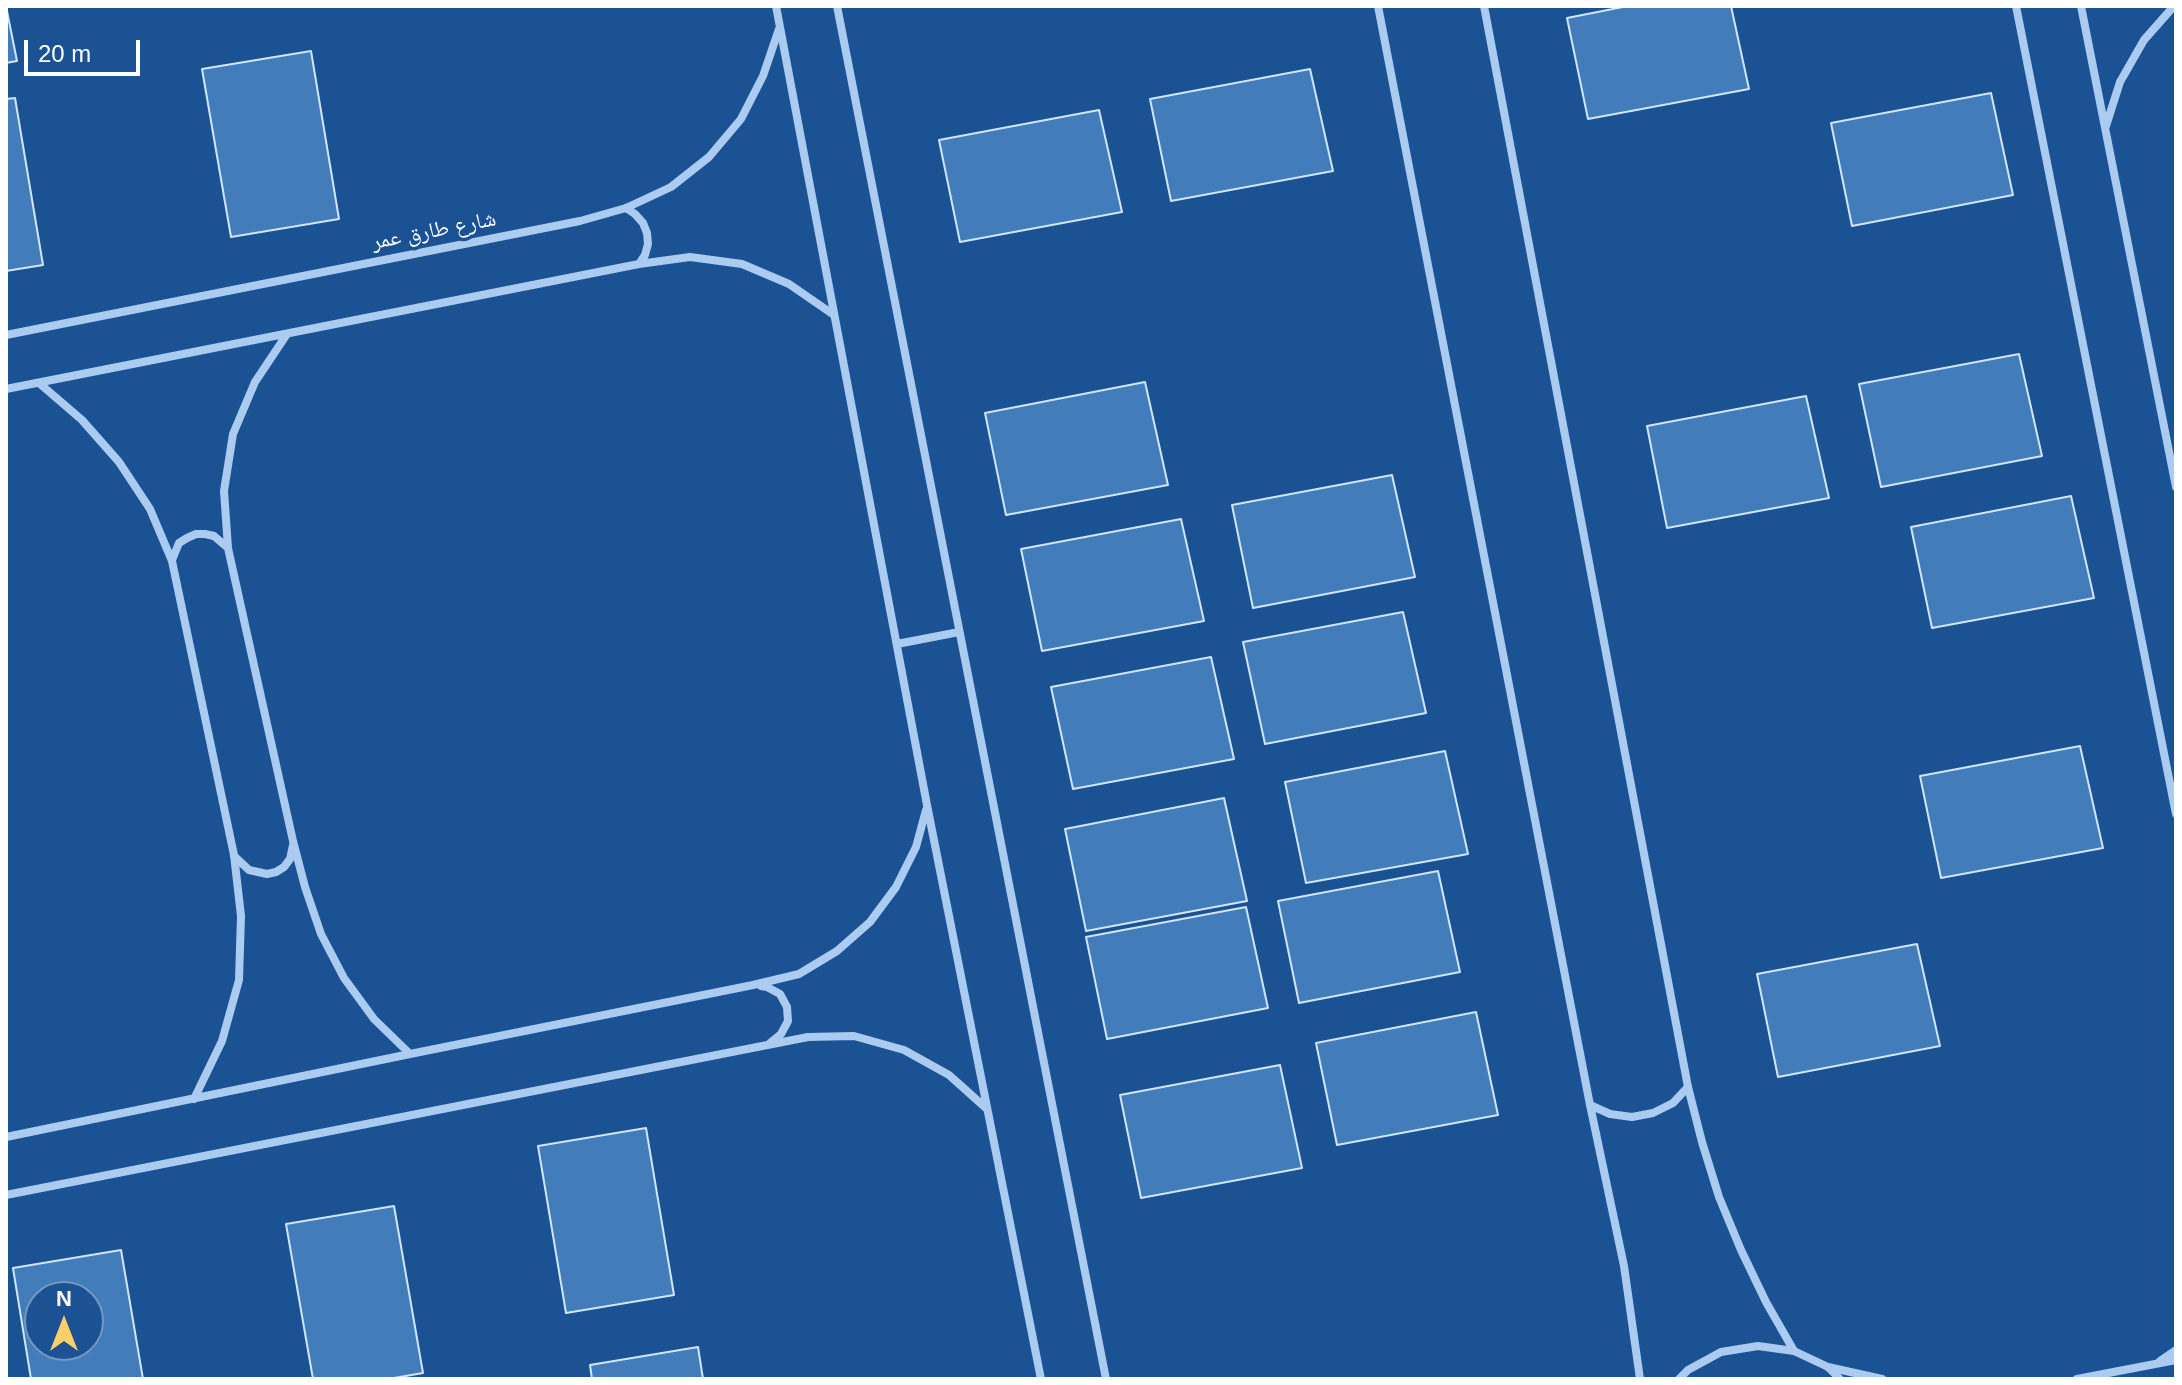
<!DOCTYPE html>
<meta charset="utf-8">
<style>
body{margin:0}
#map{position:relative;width:2182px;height:1385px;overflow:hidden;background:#1a5294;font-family:Helvetica,sans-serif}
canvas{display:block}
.frame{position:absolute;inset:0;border:8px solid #fff;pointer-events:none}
.north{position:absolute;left:24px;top:1281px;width:80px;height:80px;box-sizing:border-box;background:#1a5294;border:2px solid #7697bf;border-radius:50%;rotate:0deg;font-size:22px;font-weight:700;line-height:32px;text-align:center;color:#fff}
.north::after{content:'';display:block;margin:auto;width:28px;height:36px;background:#ffd069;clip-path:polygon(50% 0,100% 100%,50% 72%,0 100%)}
.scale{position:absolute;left:24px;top:40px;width:116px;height:36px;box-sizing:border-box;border:4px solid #fff;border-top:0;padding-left:10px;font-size:24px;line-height:28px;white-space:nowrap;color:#fff;-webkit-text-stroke:6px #1a5294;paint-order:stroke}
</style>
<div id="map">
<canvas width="2182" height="1385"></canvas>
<div class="frame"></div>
<div class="north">N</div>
<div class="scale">20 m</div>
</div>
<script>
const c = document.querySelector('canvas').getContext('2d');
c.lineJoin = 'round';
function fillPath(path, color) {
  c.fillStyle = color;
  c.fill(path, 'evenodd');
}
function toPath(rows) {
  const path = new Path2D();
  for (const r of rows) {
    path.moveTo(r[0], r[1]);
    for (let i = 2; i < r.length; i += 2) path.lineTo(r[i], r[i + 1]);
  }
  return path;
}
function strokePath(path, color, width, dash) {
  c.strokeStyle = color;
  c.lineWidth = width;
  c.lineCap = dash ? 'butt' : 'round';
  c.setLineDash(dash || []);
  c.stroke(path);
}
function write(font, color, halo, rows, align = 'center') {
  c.font = font + ' Helvetica,"Noto Naskh Arabic",sans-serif';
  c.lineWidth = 7;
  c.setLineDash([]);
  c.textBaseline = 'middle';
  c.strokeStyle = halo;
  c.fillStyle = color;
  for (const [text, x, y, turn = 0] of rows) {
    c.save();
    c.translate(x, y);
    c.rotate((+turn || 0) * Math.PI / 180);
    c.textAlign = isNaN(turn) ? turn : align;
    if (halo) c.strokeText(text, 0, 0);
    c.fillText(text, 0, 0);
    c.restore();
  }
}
const building = toPath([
 [6,6,17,61,6,63,6,6],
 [1628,6,1731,6,1749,89,1588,119,1567,18,1628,6],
 [311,51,339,219,231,237,202,69,311,51],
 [1310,69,1333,171,1171,201,1150,99,1310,69],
 [1991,93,2013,195,1852,226,1831,123,1991,93],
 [15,98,43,265,6,271,6,99,15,98],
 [1099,110,1122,212,960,242,939,140,1099,110],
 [2019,354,2042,456,1881,487,1859,384,2019,354],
 [1145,382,1168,485,1006,515,985,413,1145,382],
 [1806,396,1829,498,1667,528,1647,426,1806,396],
 [1392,475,1415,577,1253,608,1232,505,1392,475],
 [2071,496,2094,598,1932,628,1911,527,2071,496],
 [1181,519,1204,621,1042,651,1021,549,1181,519],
 [1403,612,1426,713,1265,744,1243,642,1403,612],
 [1211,657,1234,759,1073,789,1051,687,1211,657],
 [2080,746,2103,848,1941,878,1920,776,2080,746],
 [1445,751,1468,854,1306,883,1285,782,1445,751],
 [1224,798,1247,901,1086,931,1065,829,1224,798],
 [1438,871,1460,972,1299,1003,1278,901,1438,871],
 [1246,907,1268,1008,1107,1039,1086,937,1246,907],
 [1917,944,1940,1046,1778,1077,1757,974,1917,944],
 [1476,1012,1498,1115,1337,1145,1316,1043,1476,1012],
 [1280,1065,1302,1168,1141,1198,1120,1095,1280,1065],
 [646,1128,674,1295,566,1313,538,1146,646,1128],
 [394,1206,423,1373,388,1379,313,1379,286,1224,394,1206],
 [121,1250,143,1379,31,1379,13,1268,121,1250],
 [40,1297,88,1297,88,1345,40,1345,40,1297],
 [698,1347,703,1379,592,1379,590,1365,698,1347]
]);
fillPath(building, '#427cbb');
strokePath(building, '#d1e5fb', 2);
strokePath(toPath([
 [776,6,927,805,1041,1379],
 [837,6,1106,1379],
 [1378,6,1590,1105,1624,1266,1640,1379],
 [1484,6,1688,1087,1702,1142,1719,1197,1741,1250,1766,1302,1794,1351],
 [2016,6,2176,814],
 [2081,6,2176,487],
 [2106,126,2120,82,2144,40,2174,6],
 [626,208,635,214,643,223,647,233,648,244,645,255,639,264],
 [287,334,255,382,233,434,224,491,228,548,293,841,305,887,321,934,344,978,374,1019,410,1054],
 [6,335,580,221,626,208,671,187,709,157,741,119,763,76,779,29],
 [39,383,82,420,119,462,150,509,172,561,234,855,241,916,239,980,222,1041,194,1099],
 [6,389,639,264,690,257,742,264,789,284,834,315],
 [172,560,179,543,187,538,196,534,205,534,214,536,228,548],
 [897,644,959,632],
 [234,856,249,870,267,874,276,872,284,867,290,859,293,845],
 [761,986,767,987,780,994,787,1007,788,1021,781,1034,770,1043],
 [1590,1105,1610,1114,1632,1117,1653,1113,1673,1103,1688,1087],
 [6,1137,410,1054,753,985,799,974,837,951,870,922,896,887,916,847,926,810],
 [6,1195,808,1037,854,1036,904,1050,949,1075,987,1109],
 [2160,1361,2176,1350],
 [1828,1367,1882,1379],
 [1679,1379,1688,1370,1721,1352,1758,1346,1794,1351,1828,1367,1840,1379],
 [2077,1379,2176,1360]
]), '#abccf0', 8);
write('22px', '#fff', '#1a5294', [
 ["شارع طارق عمر",434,231,-11]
]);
</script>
